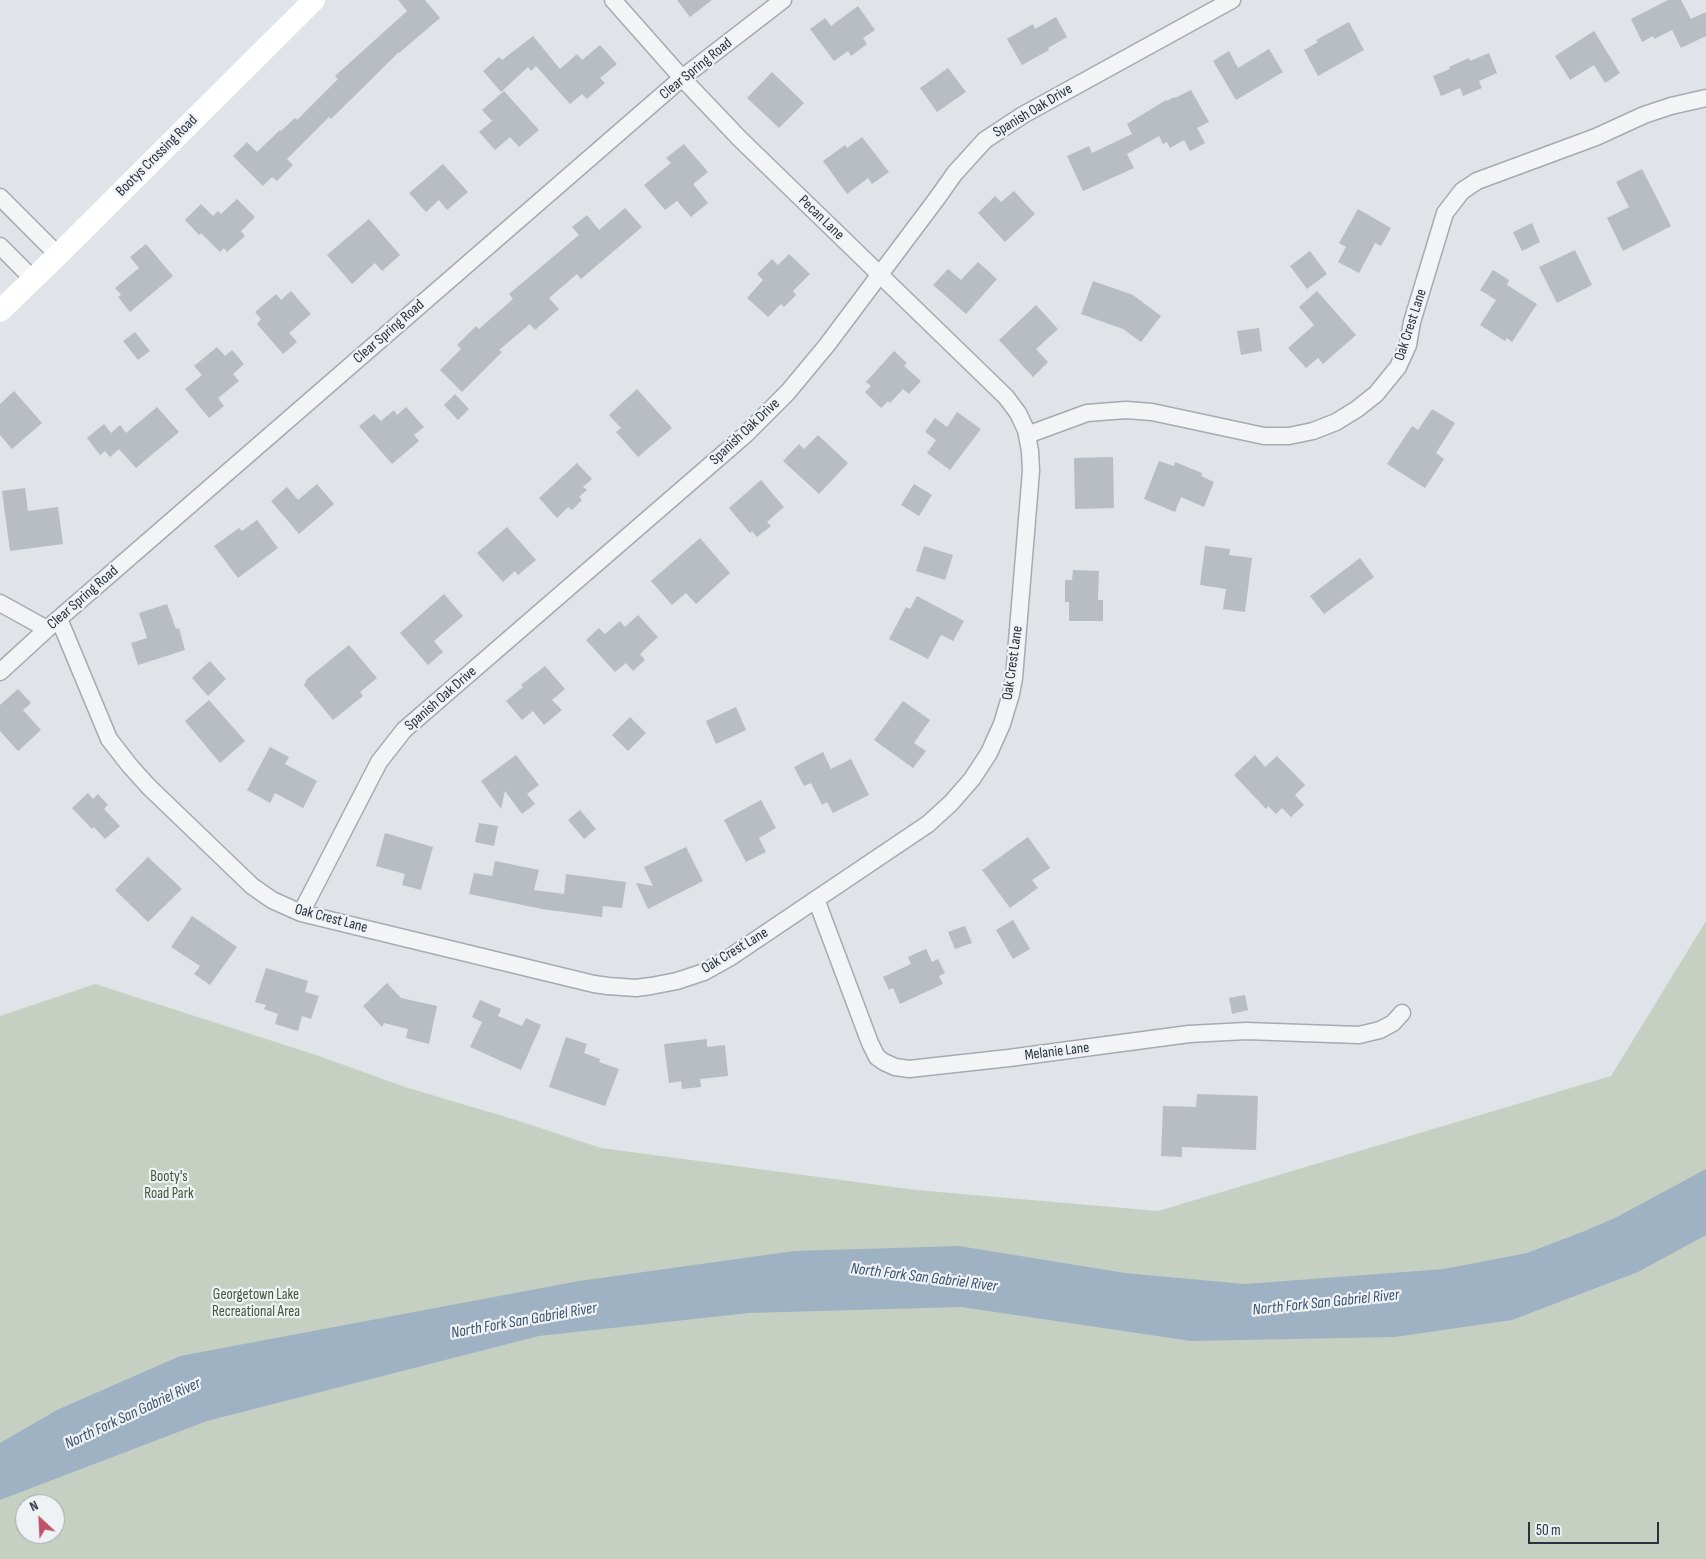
<!DOCTYPE html>
<style>
body{margin:0}
#map{position:relative;width:1706px;height:1559px;overflow:hidden;background:#e0e3e7;font-family:"Sofia Sans Condensed",sans-serif}
canvas{display:block}
.north{position:absolute;left:15px;top:1494px;width:50px;height:50px;box-sizing:border-box;background:#eff2f5;border:1px solid #a0a5ab;border-radius:50%;rotate:335deg;font-size:14px;font-weight:700;line-height:20px;text-align:center;color:#2a323d}
.north::after{content:'';display:block;margin:auto;width:18px;height:22px;background:#bf5266;clip-path:polygon(50% 0,100% 100%,50% 72%,0 100%)}
.scale{position:absolute;left:1528px;top:1522px;width:131px;height:22px;box-sizing:border-box;border:2px solid #2a323d;border-top:0;padding-left:6px;font-size:15px;line-height:18px;white-space:nowrap;color:#2a323d;-webkit-text-stroke:4px #eff2f5;paint-order:stroke}
</style>
<div id="map">
<canvas width="1706" height="1559"></canvas>
<div class="north">N</div>
<div class="scale">50 m</div>
</div>
<script>
const c = document.querySelector('canvas').getContext('2d');
c.lineJoin = 'round';
function fillPath(path, color) {
  c.fillStyle = color;
  c.fill(path, 'evenodd');
}
function toPath(rows) {
  const path = new Path2D();
  for (const r of rows) {
    path.moveTo(r[0], r[1]);
    for (let i = 2; i < r.length; i += 2) path.lineTo(r[i], r[i + 1]);
  }
  return path;
}
function strokePath(path, color, width, dash) {
  c.strokeStyle = color;
  c.lineWidth = width;
  c.lineCap = dash ? 'butt' : 'round';
  c.setLineDash(dash || []);
  c.stroke(path);
}
function write(font, color, halo, rows, align = 'center') {
  c.font = font + ' "Sofia Sans Condensed",sans-serif';
  c.lineWidth = 4.5;
  c.setLineDash([]);
  c.textBaseline = 'middle';
  c.strokeStyle = halo;
  c.fillStyle = color;
  for (const [text, x, y, turn = 0] of rows) {
    c.save();
    c.translate(x, y);
    c.rotate((+turn || 0) * Math.PI / 180);
    c.textAlign = isNaN(turn) ? turn : align;
    if (halo) c.strokeText(text, 0, 0);
    c.fillText(text, 0, 0);
    c.restore();
  }
}
fillPath(toPath([
 [1706,921,1706,1559,0,1559,0,1016,95,984,316,1055,405,1087,516,1120,601,1148,916,1190,1158,1211,1611,1076],
 [25,1504,55,1504,55,1534,25,1534]
]), '#c6d0c2');
fillPath(toPath([
 [1706,1169,1706,1235,1638,1272,1512,1320,1395,1337,1191,1341,961,1307,749,1313,539,1336,207,1421,0,1500,0,1443,57,1410,180,1356,579,1281,794,1251,959,1246,1125,1273,1245,1284,1444,1269,1527,1253,1582,1232,1615,1218]
]), '#9fb2c3');
fillPath(toPath([
 [398,0,425,0,440,18,399,53,399,52,331,119,329,117,287,159,293,165,277,181,272,177,263,186,233,156,247,142,257,152,280,130,281,131,295,118,297,120,338,79,335,76,407,11],
 [677,0,712,0,690,17],
 [1668,0,1681,0,1691,19,1706,12,1706,36,1681,48,1672,30,1654,39,1653,36,1642,42,1631,19],
 [858,6,875,30,863,38,867,44,851,56,848,51,834,61,810,29,825,18,831,26],
 [1056,17,1067,37,1048,48,1049,50,1022,65,1007,39,1033,24,1035,29],
 [1349,22,1364,50,1318,76,1304,50,1318,42,1316,40],
 [1594,31,1620,73,1605,83,1594,65,1570,80,1555,56],
 [533,36,560,69,577,54,582,60,600,45,617,64,600,78,605,83,587,99,582,94,570,104,536,66,531,71,528,67,501,92,483,71,499,57,502,60],
 [1269,49,1283,72,1236,100,1213,61,1229,51,1238,68],
 [1489,53,1497,73,1479,81,1482,88,1463,96,1460,88,1441,96,1433,76,1450,69,1449,67,1469,58,1470,61],
 [948,68,966,92,937,112,920,88],
 [772,72,804,103,779,128,747,98],
 [1191,90,1209,122,1197,128,1205,143,1190,151,1184,140,1170,148,1167,142,1163,144,1159,136,1127,154,1134,168,1083,191,1067,156,1089,146,1092,153,1132,134,1127,124,1166,100,1167,101,1174,97,1175,98],
 [504,91,539,130,519,147,510,137,495,150,479,132,492,121,482,110],
 [862,137,889,172,872,184,868,178,847,194,823,161,845,145,847,148],
 [684,144,708,172,693,184,708,203,691,217,677,201,665,210,644,185,671,163,666,158],
 [443,164,468,192,447,210,439,200,426,212,409,193],
 [1642,169,1671,226,1623,251,1607,218,1629,207,1616,182],
 [1014,191,1035,214,1005,242,978,213,995,196,1001,202],
 [237,199,255,217,241,231,245,236,227,252,224,248,220,252,201,233,199,235,185,220,201,204,213,216,218,211,221,214],
 [625,208,642,227,581,279,577,274,549,298,559,309,535,330,530,324,499,350,502,352,462,392,440,370,461,349,457,345,476,326,479,329,513,299,509,294,579,235,572,227,587,215,599,230],
 [1358,209,1391,228,1381,246,1375,243,1359,273,1338,262,1346,247,1339,243],
 [369,219,400,255,382,271,375,263,352,284,327,255],
 [1532,223,1540,242,1522,251,1513,232],
 [146,244,173,276,130,312,118,297,121,295,115,288,139,268,130,257],
 [1575,250,1592,285,1557,303,1539,267],
 [1310,251,1327,274,1307,289,1290,266],
 [789,254,810,274,793,291,796,295,784,307,781,304,768,317,747,298,763,280,757,274,772,259,778,265],
 [978,262,997,279,966,314,933,285,948,269,961,280],
 [1493,270,1509,280,1507,285,1537,304,1512,342,1507,338,1505,341,1480,325,1496,300,1480,290],
 [1093,281,1133,295,1161,316,1141,342,1123,329,1081,314],
 [291,291,311,314,289,333,297,342,283,354,257,324,261,319,255,312,276,294,281,300],
 [1317,291,1356,335,1323,364,1318,358,1306,368,1288,348,1314,325,1299,307],
 [1036,305,1058,329,1036,349,1048,362,1033,377,999,340],
 [1259,328,1262,351,1241,355,1237,331],
 [135,332,150,351,138,360,123,341],
 [217,347,225,356,232,350,244,364,233,374,239,381,218,398,224,406,209,418,185,389,202,375,194,366],
 [894,351,907,363,904,366,921,381,909,394,903,389,890,403,888,401,881,408,865,392,871,386,866,382],
 [637,389,672,428,638,457,616,432,621,428,609,415],
 [14,391,42,423,12,449,0,435,0,404],
 [455,394,469,409,458,420,444,405],
 [157,407,179,432,136,468,119,449,110,457,105,451,100,455,87,438,104,424,111,433,120,425,126,433],
 [406,407,424,427,414,435,419,441,392,464,359,426,374,414,381,421,394,410,397,415],
 [1432,409,1455,423,1436,453,1444,459,1425,488,1387,464,1412,426,1418,430],
 [957,412,981,429,950,470,927,453,936,440,925,432,935,418,947,427],
 [818,435,848,463,819,494,783,461,799,444,804,449],
 [1113,457,1114,508,1075,509,1074,458],
 [1159,461,1174,466,1175,462,1202,473,1201,476,1214,482,1204,507,1181,497,1175,512,1144,499],
 [577,463,592,479,583,487,587,490,579,497,582,500,572,510,568,507,557,518,539,498],
 [761,480,784,507,767,522,771,526,757,537,752,531,750,533,729,508],
 [317,484,334,504,299,534,271,501,287,487,298,500],
 [914,484,932,495,919,516,901,505],
 [25,488,28,511,58,507,63,544,10,551,2,491],
 [257,520,278,548,238,578,214,546,239,528,242,531],
 [507,527,536,560,518,575,515,571,503,582,477,553],
 [700,538,730,573,696,604,686,593,672,605,651,581],
 [924,546,953,555,945,580,916,571],
 [1205,546,1230,549,1229,555,1252,558,1245,612,1223,609,1226,589,1200,585],
 [1360,558,1374,577,1324,614,1310,596],
 [1073,570,1099,571,1098,600,1103,600,1103,621,1069,621,1069,602,1065,602,1065,580,1072,580],
 [444,594,463,616,434,641,443,652,428,665,400,633],
 [917,596,964,621,953,641,941,635,928,659,889,639,906,607,910,609],
 [167,604,176,629,179,628,185,650,138,665,131,643,147,638,139,613],
 [638,615,658,637,640,654,645,660,633,671,626,663,615,672,586,640,599,628,605,634,620,621,625,627],
 [349,645,377,678,360,692,363,696,333,720,304,685,307,679],
 [210,661,226,679,208,696,192,678],
 [545,666,565,689,552,700,562,710,544,725,533,711,522,720,506,701,523,687,521,685],
 [18,689,31,703,23,710,41,730,18,751,0,731,0,705],
 [209,700,245,741,220,763,185,721],
 [903,701,930,720,914,743,926,751,913,768,874,740],
 [736,707,746,730,716,744,706,721],
 [630,717,646,733,628,751,612,735],
 [270,747,289,757,285,764,317,781,303,808,275,793,270,803,247,790],
 [823,752,831,769,851,759,869,795,833,813,827,802,822,805,811,783,804,786,794,767],
 [516,755,539,785,527,794,535,804,522,814,505,791,501,809,481,781],
 [1255,755,1265,767,1277,756,1305,785,1295,795,1304,805,1291,817,1282,808,1276,814,1268,806,1266,809,1234,775],
 [88,793,93,799,98,794,108,805,104,809,120,826,105,839,94,827,92,829,72,808],
 [761,800,776,828,759,838,766,852,746,862,724,820],
 [580,810,596,829,584,839,568,820],
 [479,823,498,826,494,846,475,842],
 [385,833,433,847,421,890,402,885,405,874,376,866],
 [1028,837,1050,868,1032,880,1038,888,1010,908,982,870],
 [686,847,703,881,648,909,636,883,653,886,644,867],
 [148,857,182,889,148,922,115,890],
 [495,861,539,870,534,890,564,894,566,874,626,882,622,908,603,906,602,917,542,909,469,894,474,873,492,876],
 [192,916,237,947,210,985,194,974,200,966,171,947],
 [1013,920,1030,949,1013,959,996,930],
 [965,926,972,943,955,949,948,932],
 [926,949,932,962,938,959,945,973,939,976,943,984,900,1004,893,988,889,990,883,977,911,964,908,957],
 [266,968,308,981,305,992,319,996,311,1019,302,1016,298,1031,275,1024,278,1014,264,1009,266,1005,255,1002],
 [387,983,401,998,437,1006,429,1044,406,1038,408,1029,384,1023,382,1027,363,1006],
 [1245,995,1248,1010,1232,1014,1229,998],
 [480,1000,501,1009,498,1016,522,1026,526,1018,541,1025,521,1070,470,1047,482,1022,472,1017],
 [566,1037,587,1044,584,1053,600,1059,599,1062,619,1069,605,1106,549,1087],
 [707,1039,707,1047,725,1045,728,1076,700,1079,701,1087,682,1089,681,1081,669,1083,664,1044],
 [1197,1094,1258,1096,1256,1150,1182,1147,1182,1157,1161,1156,1163,1106,1196,1107]
]), '#b8bcc3');
const street = toPath([
 [0,197,58,255],
 [0,246,33,279],
 [1027,435,1087,413,1126,410,1152,412,1264,436,1289,436,1313,431,1336,422,1357,409,1376,394,1398,367,1408,345,1412,322,1445,213,1462,191,1477,181,1596,137,1644,115,1671,106,1706,98],
 [0,603,47,629],
 [59,619,109,739,130,766,149,787,252,886,272,900,301,913,594,984,608,986,636,988,651,986,677,981,704,972,729,958,928,824,951,803,972,779,989,753,1002,724,1011,694,1014,678,1031,471,1030,451,1026,430,1018,413,1006,397,740,139,682,78,613,0],
 [0,672,47,629,682,78,783,0],
 [816,899,870,1043,877,1057,884,1062,895,1067,909,1069,1009,1058,1189,1034,1246,1031,1359,1035,1380,1030,1393,1023,1402,1013],
 [301,913,379,762,404,730,745,435,788,392,827,345,938,197,955,173,985,140,1023,115,1232,0]
]);
strokePath(street, '#a6aab1', 19);
strokePath(street, '#f2f4f6', 16);
strokePath(toPath([
 [0,311,58,255,314,0]
]), '#fff', 22);
write('15px', '#2a323d', '#eff2f5', [
 ["Clear Spring Road",696,69,-39],
 ["Spanish Oak Drive",1033,111,-31],
 ["Bootys Crossing Road",157,156,-45],
 ["Pecan Lane",821,218,44],
 ["Oak Crest Lane",1411,325,-72],
 ["Clear Spring Road",389,332,-41],
 ["Spanish Oak Drive",745,432,-43],
 ["Clear Spring Road",83,598,-41],
 ["Oak Crest Lane",1013,663,-82],
 ["Spanish Oak Drive",441,699,-41],
 ["Oak Crest Lane",331,919,15],
 ["Oak Crest Lane",735,951,-31],
 ["Melanie Lane",1057,1052,-7]
]);
write('15px', '#405739', '#eff2f5', [
 ["Booty's",169,1177],
 ["Road Park",169,1194],
 ["Georgetown Lake",256,1295],
 ["Recreational Area",256,1312]
]);
write('italic 16px', '#39526c', '#eff2f5', [
 ["North Fork San Gabriel River",924,1278,7],
 ["North Fork San Gabriel River",1326,1303,-6],
 ["North Fork San Gabriel River",524,1321,-10],
 ["North Fork San Gabriel River",133,1414,-25]
]);
</script>
